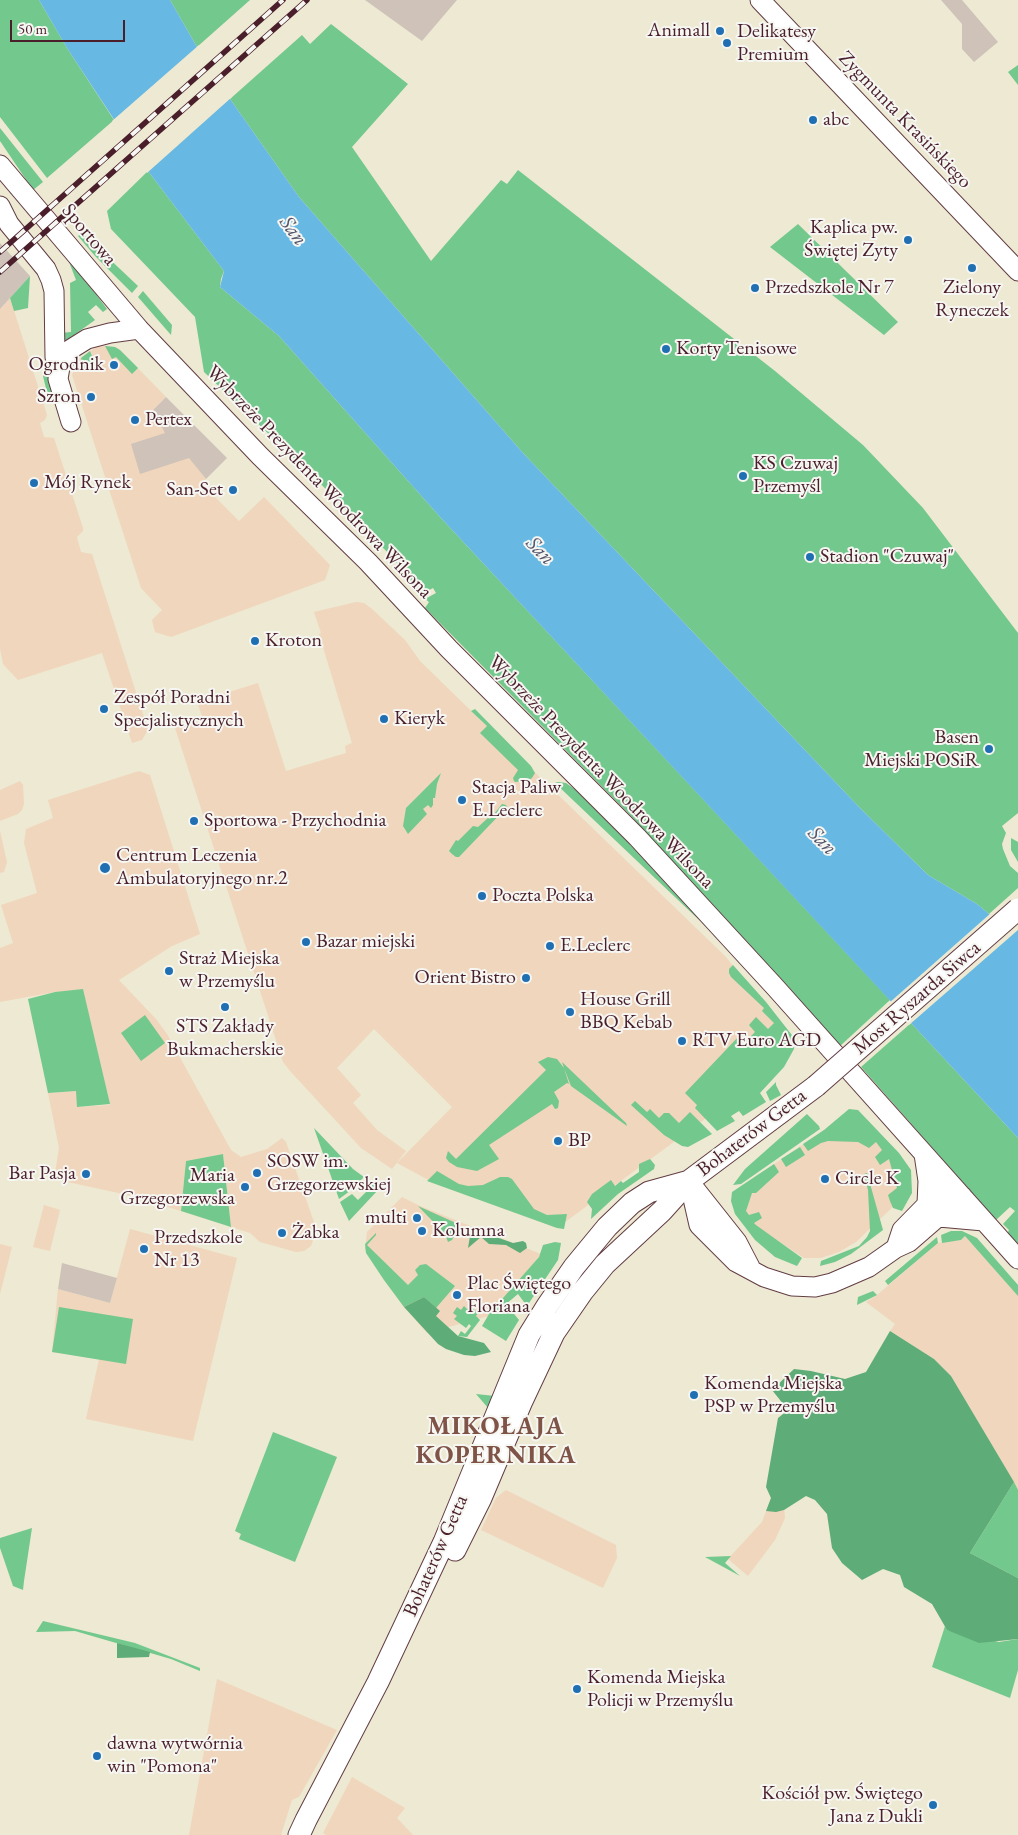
<!DOCTYPE html>
<meta charset="utf-8">
<style>
body{margin:0}
#map{position:relative;width:1018px;height:1835px;overflow:hidden;background:#ede9d2;font-family:"EB Garamond",serif}
canvas{display:block}
.scale{position:absolute;left:10px;top:20px;width:115px;height:22px;box-sizing:border-box;border:2px solid #4a1f2b;border-top:0;padding-left:6px;font-size:15px;line-height:18px;white-space:nowrap;color:#4a1f2b;-webkit-text-stroke:4px #f6f6f2;paint-order:stroke}
</style>
<div id="map">
<canvas width="1018" height="1835"></canvas>
<div class="scale">50 m</div>
</div>
<script>
const c = document.querySelector('canvas').getContext('2d');
c.lineJoin = 'round';
function fillPath(path, color) {
  c.fillStyle = color;
  c.fill(path, 'evenodd');
}
function toPath(rows) {
  const path = new Path2D();
  for (const r of rows) {
    path.moveTo(r[0], r[1]);
    for (let i = 2; i < r.length; i += 2) path.lineTo(r[i], r[i + 1]);
  }
  return path;
}
function strokePath(path, color, width, dash) {
  c.strokeStyle = color;
  c.lineWidth = width;
  c.lineCap = dash ? 'butt' : 'round';
  c.setLineDash(dash || []);
  c.stroke(path);
}
function write(font, color, halo, rows, align = 'center') {
  c.font = font + ' "EB Garamond",serif';
  c.lineWidth = 4;
  c.setLineDash([]);
  c.textBaseline = 'middle';
  c.strokeStyle = halo;
  c.fillStyle = color;
  for (const [text, x, y, turn = 0] of rows) {
    c.save();
    c.translate(x, y);
    c.rotate((+turn || 0) * Math.PI / 180);
    c.textAlign = isNaN(turn) ? turn : align;
    if (halo) c.strokeText(text, 0, 0);
    c.fillText(text, 0, 0);
    c.restore();
  }
}
fillPath(toPath([
 [10,298,47,415,45,420,40,423,44,437,54,438,83,528,83,531,77,537,81,552,92,554,148,730,142,740,132,743,102,653,18,680,3,664,0,649,0,309],
 [105,346,115,347,120,350,166,397,153,410,206,479,202,484,239,521,264,497,330,565,325,580,171,637,155,632,152,620,162,610,141,588,72,375,78,360,96,347],
 [356,602,364,603,372,609,405,640,420,661,463,703,725,956,784,1027,781,1063,557,1228,434,1183,397,1163,452,1107,374,1029,337,1068,361,1095,353,1103,377,1130,406,1151,392,1169,361,1148,291,1072,283,1062,175,728,203,719,197,702,258,683,286,771,346,753,345,746,352,743,319,634,321,633,314,612],
 [139,771,150,775,200,934,172,946,119,980,156,1019,167,1034,231,1150,241,1157,267,1149,282,1138,286,1142,315,1225,314,1238,311,1246,304,1251,296,1252,260,1242,250,1233,231,1227,223,1154,186,1161,181,1211,132,1196,54,1179,59,1148,48,1093,77,1091,77,1107,110,1105,55,992,0,1002,0,948,13,943,1,905,37,893,24,843,26,829,53,818,48,800],
 [20,781,23,785,24,804,22,810,18,814,0,821,0,790],
 [0,831,7,862,4,872,0,873],
 [858,1113,894,1154,900,1200,856,1242,839,1252,821,1258,804,1258,737,1214,732,1193,824,1130],
 [402,1197,420,1206,541,1254,496,1314,427,1333,404,1307,384,1280,365,1250,367,1232],
 [44,1205,60,1210,50,1251,33,1247],
 [130,1229,237,1258,193,1441,86,1419,99,1359,52,1352,58,1289,110,1303],
 [965,1236,1018,1291,1018,1490,951,1376,934,1359,890,1331,895,1324,866,1302,877,1295,938,1243,961,1240],
 [0,1244,12,1247,0,1294],
 [506,1490,616,1545,617,1558,603,1588,481,1530,496,1498],
 [771,1498,783,1498,785,1518,775,1540,748,1576,728,1559,762,1522],
 [217,1679,337,1730,299,1797,292,1800,281,1835,189,1835],
 [352,1777,405,1808,397,1818,413,1835,326,1835,323,1833]
]), '#f0d6bc');
fillPath(toPath([
 [365,0,457,0,422,41],
 [941,0,962,0,998,42,974,62,962,49,962,24],
 [0,243,30,276,0,309],
 [166,397,227,458,206,479,189,458,140,474,131,444,165,433,153,410],
 [62,1263,117,1278,110,1303,58,1289]
]), '#cec2b9');
fillPath(toPath([
 [0,0,39,0,67,48,114,120,47,178,0,117],
 [170,0,250,0,197,47],
 [331,24,408,84,352,147,431,261,501,180,507,184,518,170,775,371,863,445,923,508,1018,633,1018,813,1002,826,1006,833,1002,844,1003,849,1010,866,1018,873,1018,888,989,914,977,904,928,875,859,807,523,453,299,197,230,99,302,35,310,44],
 [1018,65,1018,85,1008,72],
 [0,128,43,182,33,190,0,141],
 [148,171,224,271,221,279,220,287,279,336,441,518,890,1000,839,1047,633,818,425,608,429,602,425,599,436,593,433,588,422,594,390,555,317,480,319,475,308,464,302,466,204,372,195,317,111,229,107,211],
 [798,224,898,322,884,335,770,247],
 [82,233,138,286,132,293,95,256,78,236],
 [66,254,107,309,103,312,96,305,88,312,95,320,60,345,60,333,71,332,70,283,76,280],
 [30,276,28,308,14,311,10,298],
 [143,291,172,325,171,335,138,297],
 [105,346,115,347,120,350,138,368,132,374,116,357,112,359],
 [90,351,96,367,85,371,81,358],
 [43,368,49,368,51,369,55,398,49,401,43,376],
 [475,709,531,766,535,773,532,778,527,781,515,782,514,781,513,778,518,770,480,733,487,726,471,711],
 [441,773,437,784,435,798,433,798,433,805,431,808,428,805,423,809,427,814,408,834,403,826,406,808],
 [558,782,566,783,580,793,661,875,717,937,555,783],
 [502,804,506,805,507,807,459,857,456,857,452,854,449,851,456,840,458,841,473,826,478,827,488,818,490,819],
 [1011,838,1018,842,1018,862,1011,850],
 [733,965,766,1002,795,1039,794,1049,784,1067,760,1093,766,1102,743,1116,739,1111,731,1116,735,1121,717,1131,695,1108,697,1105,685,1093,740,1035,746,1041,755,1032,749,1025,756,1017,768,1029,774,1023,762,1011,764,1008,731,977,729,973,729,969],
 [83,989,110,1104,77,1107,76,1091,48,1093,28,999,55,992],
 [145,1015,165,1043,141,1061,121,1033],
 [911,1023,1018,1138,1018,1246,1007,1234,1009,1230,1003,1224,1015,1211,1010,1207,996,1220,861,1067],
 [548,1057,557,1059,564,1068,562,1062,626,1123,627,1126,571,1086,564,1068,569,1084,567,1083,554,1092,559,1101,558,1108,555,1109,552,1104,489,1145,499,1159,477,1171,457,1167,449,1162,446,1158,448,1151,456,1159,546,1070,538,1062],
 [776,1082,776,1085,781,1095,770,1101,766,1092],
 [635,1101,647,1112,650,1109,659,1118,664,1113,669,1113,679,1123,690,1112,712,1134,688,1147,682,1146,664,1135,631,1105],
 [849,1109,858,1110,899,1153,911,1170,912,1193,902,1211,893,1208,890,1201,888,1195,897,1188,889,1159,880,1165,875,1157,882,1150,876,1142,869,1148,858,1142,828,1141,821,1143,808,1151,803,1144,824,1130],
 [807,1114,819,1126,820,1129,741,1184,733,1185,745,1169],
 [314,1128,353,1169,364,1177,350,1191,339,1199],
 [800,1147,805,1155,786,1167,781,1159],
 [223,1154,231,1227,181,1211,186,1161],
 [650,1159,655,1165,654,1169,618,1194,591,1219,592,1209,587,1202,592,1194,611,1180,615,1186,621,1181,623,1183,639,1172,639,1164],
 [774,1164,779,1172,756,1193,752,1193,746,1211,749,1215,759,1212,762,1218,754,1223,756,1225,802,1258,797,1266,775,1257,755,1240,735,1214,731,1201,732,1192],
 [437,1171,459,1184,468,1186,483,1185,500,1177,508,1177,512,1179,534,1209,547,1215,567,1214,564,1229,557,1228,427,1181],
 [867,1173,883,1230,851,1254,835,1262,820,1266,821,1261,859,1246,867,1237,870,1231,868,1190,864,1174],
 [366,1179,374,1184,378,1190,349,1221,340,1202,352,1194,358,1200,366,1192,360,1185],
 [418,1206,456,1223,457,1231,452,1240,448,1242,445,1234],
 [951,1231,962,1231,977,1238,1018,1285,1018,1296,965,1236,961,1240,942,1243,941,1235],
 [376,1233,376,1235,367,1245,408,1285,418,1275,415,1270,420,1265,426,1264,455,1286,436,1308,424,1297,404,1307,384,1280,366,1253,365,1244],
 [937,1237,938,1243,888,1285,885,1281],
 [555,1242,561,1243,558,1260,527,1306,518,1294,506,1304,519,1320,506,1341,482,1326,489,1314,539,1257,543,1245],
 [873,1291,877,1295,857,1305,858,1297],
 [464,1306,467,1309,470,1306,478,1313,476,1316,480,1320,467,1337,458,1336,461,1331,465,1334,471,1326,469,1324,466,1328,454,1319,457,1316,453,1313,457,1307,461,1310],
 [59,1307,133,1319,126,1364,52,1352],
 [476,1394,495,1396,489,1409],
 [273,1432,337,1457,295,1562,239,1539,241,1534,235,1531],
 [1014,1482,1018,1490,1018,1578,970,1553],
 [32,1528,24,1581,23,1590,13,1586,0,1548,0,1538],
 [731,1556,725,1563,740,1576,705,1557],
 [43,1621,135,1643,200,1668,200,1671,171,1659,75,1631,36,1632],
 [945,1626,947,1630,999,1642,1018,1639,1018,1670,1010,1698,932,1667]
]), '#73c88d');
fillPath(toPath([
 [479,1231,513,1243,523,1241,526,1243,527,1248,520,1253,506,1245,489,1244,481,1237,468,1248,470,1236],
 [424,1297,440,1311,436,1316,458,1336,484,1343,491,1352,475,1356,464,1355,446,1349,438,1344,404,1307],
 [890,1331,934,1359,951,1376,1014,1482,970,1553,1018,1578,1018,1639,979,1643,947,1630,932,1604,904,1587,900,1575,883,1569,862,1580,842,1563,832,1548,827,1514,815,1500,806,1496,784,1510,776,1512,766,1511,771,1498,766,1487,778,1418,788,1410,772,1390,794,1369,811,1371,845,1379,866,1372],
 [117,1643,150,1652,149,1657,117,1658]
]), '#5eac78');
fillPath(toPath([
 [39,0,170,0,197,47,230,99,299,197,523,453,859,807,928,875,977,904,989,914,1018,926,1018,1138,441,518,279,336,220,287,224,271,148,171,67,48]
]), '#67b8e2');
fillPath(toPath([
 [199,45,232,97,147,173,112,121],
 [991,913,1018,923,1018,930,909,1025,889,1003]
]), '#ede9d2');
const tertiary = toPath([
 [760,0,1018,271],
 [0,165,139,329,260,456,368,562,449,649,637,837,775,987,1018,1259],
 [0,206,9,224,46,269,51,280,54,291,55,357,60,367],
 [71,422,58,379,60,367,71,349,87,339,110,333,139,329],
 [924,1154,928,1181,927,1204],
 [689,1181,699,1225,736,1262,764,1277,792,1286,815,1287,832,1283,869,1267,896,1248,909,1242,962,1196],
 [691,1184,737,1242,750,1267],
 [939,1217,984,1221],
 [896,1248,902,1230,949,1182]
]);
const secondary = toPath([
 [455,1550,481,1498,522,1401,554,1333,583,1291,605,1264,662,1211,689,1181,816,1086],
 [299,1835,306,1820,378,1682,444,1542,529,1335,547,1306,574,1267,607,1227,632,1203,649,1192,689,1181]
]);
strokePath(tertiary, '#623d44', 21);
strokePath(secondary, '#623d44', 23);
strokePath(tertiary, '#fff', 19);
strokePath(secondary, '#fff', 21);
const rail = toPath([
 [0,252,283,0],
 [0,272,307,0]
]);
strokePath(rail, '#4a1f2b', 5.5);
strokePath(rail, '#f6f6f2', 4, [11]);
const secondaryBridge = toPath([
 [816,1086,1018,909]
]);
strokePath(secondaryBridge, '#623d44', 23, []);
strokePath(secondaryBridge, '#fff', 21);
for (const [x, y, r, color] of [
 [720,31,5,"#1f6fb2"],
 [727,43,5,"#1f6fb2"],
 [813,120,5,"#1f6fb2"],
 [908,240,5,"#1f6fb2"],
 [972,268,5,"#1f6fb2"],
 [755,288,5,"#1f6fb2"],
 [666,349,5,"#1f6fb2"],
 [114,365,5,"#1f6fb2"],
 [91,397,5,"#1f6fb2"],
 [135,420,5,"#1f6fb2"],
 [743,476,5,"#1f6fb2"],
 [34,483,5,"#1f6fb2"],
 [233,490,5,"#1f6fb2"],
 [810,557,5,"#1f6fb2"],
 [255,641,5,"#1f6fb2"],
 [104,709,5,"#1f6fb2"],
 [384,719,5,"#1f6fb2"],
 [989,749,5,"#1f6fb2"],
 [462,800,5,"#1f6fb2"],
 [194,821,5,"#1f6fb2"],
 [105,868,6,"#1f6fb2"],
 [482,896,5,"#1f6fb2"],
 [306,942,5,"#1f6fb2"],
 [550,946,5,"#1f6fb2"],
 [169,971,5,"#1f6fb2"],
 [526,978,5,"#1f6fb2"],
 [225,1007,5,"#1f6fb2"],
 [570,1012,5,"#1f6fb2"],
 [682,1041,5,"#1f6fb2"],
 [558,1141,5,"#1f6fb2"],
 [257,1173,5,"#1f6fb2"],
 [86,1174,5,"#1f6fb2"],
 [825,1179,5,"#1f6fb2"],
 [245,1187,5,"#1f6fb2"],
 [417,1218,5,"#1f6fb2"],
 [422,1231,5,"#1f6fb2"],
 [282,1233,5,"#1f6fb2"],
 [144,1249,5,"#1f6fb2"],
 [457,1295,5,"#1f6fb2"],
 [694,1395,5,"#1f6fb2"],
 [577,1689,5,"#1f6fb2"],
 [97,1756,5,"#1f6fb2"],
 [933,1805,5,"#1f6fb2"]
]) {
  const dot = new Path2D();
  dot.arc(x, y, r, 0, 2 * Math.PI);
  c.fillStyle = color;
  c.fill(dot);
  strokePath(dot, '#f6f6f2', 2);
}
write('20px', '#4a1f2b', '#f6f6f2', [
 ["Animall",710,31,"right"],
 ["Delikatesy",737,32],
 ["Premium",737,55],
 ["abc",823,120],
 ["Kaplica pw.",898,228,"right"],
 ["Świętej Zyty",898,251,"right"],
 ["Przedszkole Nr 7",765,288],
 ["Zielony",972,288,"center"],
 ["Ryneczek",972,311,"center"],
 ["Korty Tenisowe",676,349],
 ["Ogrodnik",104,365,"right"],
 ["Szron",81,397,"right"],
 ["Pertex",145,420],
 ["KS Czuwaj",753,464],
 ["Przemyśl",753,487],
 ["Mój Rynek",44,483],
 ["San-Set",223,490,"right"],
 ["Stadion \"Czuwaj\"",820,557],
 ["Kroton",265,641],
 ["Zespół Poradni",114,698],
 ["Specjalistycznych",114,721],
 ["Kieryk",394,719],
 ["Basen",979,738,"right"],
 ["Miejski POSiR",979,761,"right"],
 ["Stacja Paliw",472,788],
 ["E.Leclerc",472,811],
 ["Sportowa - Przychodnia",204,821],
 ["Centrum Leczenia",116,856],
 ["Ambulatoryjnego nr.2",116,879],
 ["Poczta Polska",492,896],
 ["Bazar miejski",316,942],
 ["E.Leclerc",560,946],
 ["Straż Miejska",179,959],
 ["w Przemyślu",179,982],
 ["Orient Bistro",516,978,"right"],
 ["House Grill",580,1000],
 ["BBQ Kebab",580,1023],
 ["STS Zakłady",225,1027,"center"],
 ["Bukmacherskie",225,1050,"center"],
 ["RTV Euro AGD",692,1041],
 ["BP",568,1141],
 ["SOSW im.",267,1162],
 ["Grzegorzewskiej",267,1185],
 ["Bar Pasja",76,1174,"right"],
 ["Maria",235,1176,"right"],
 ["Grzegorzewska",235,1199,"right"],
 ["Circle K",835,1179],
 ["multi",407,1218,"right"],
 ["Kolumna",432,1231],
 ["Żabka",292,1233],
 ["Przedszkole",154,1238],
 ["Nr 13",154,1261],
 ["Plac Świętego",467,1284],
 ["Floriana",467,1307],
 ["Komenda Miejska",704,1384],
 ["PSP w Przemyślu",704,1407],
 ["Komenda Miejska",587,1678],
 ["Policji w Przemyślu",587,1701],
 ["dawna wytwórnia",107,1744],
 ["win \"Pomona\"",107,1767],
 ["Kościół pw. Świętego",923,1794,"right"],
 ["Jana z Dukli",923,1817,"right"]
], 'left');
write('20px', '#4a1f2b', '#f6f6f2', [
 ["Zygmunta Krasińskiego",905,120,46],
 ["Sportowa",89,235,50],
 ["Wybrzeże Prezydenta Woodrowa Wilsona",319,482,46],
 ["Wybrzeże Prezydenta Woodrowa Wilsona",601,772,46],
 ["Most Ryszarda Siwca",917,998,-41],
 ["Bohaterów Getta",752,1133,-37],
 ["Bohaterów Getta",436,1556,-66]
]);
write('italic 21px', '#54556b', '#f6f6f2', [
 ["San",293,231,54],
 ["San",540,551,46],
 ["San",822,841,46]
]);
c.letterSpacing = '1px';
write('bold 25px', '#7f5447', '#f6f6f2', [
 ["MIKOŁAJA",496,1427],
 ["KOPERNIKA",496,1456]
]);
c.letterSpacing = '0px';
</script>
